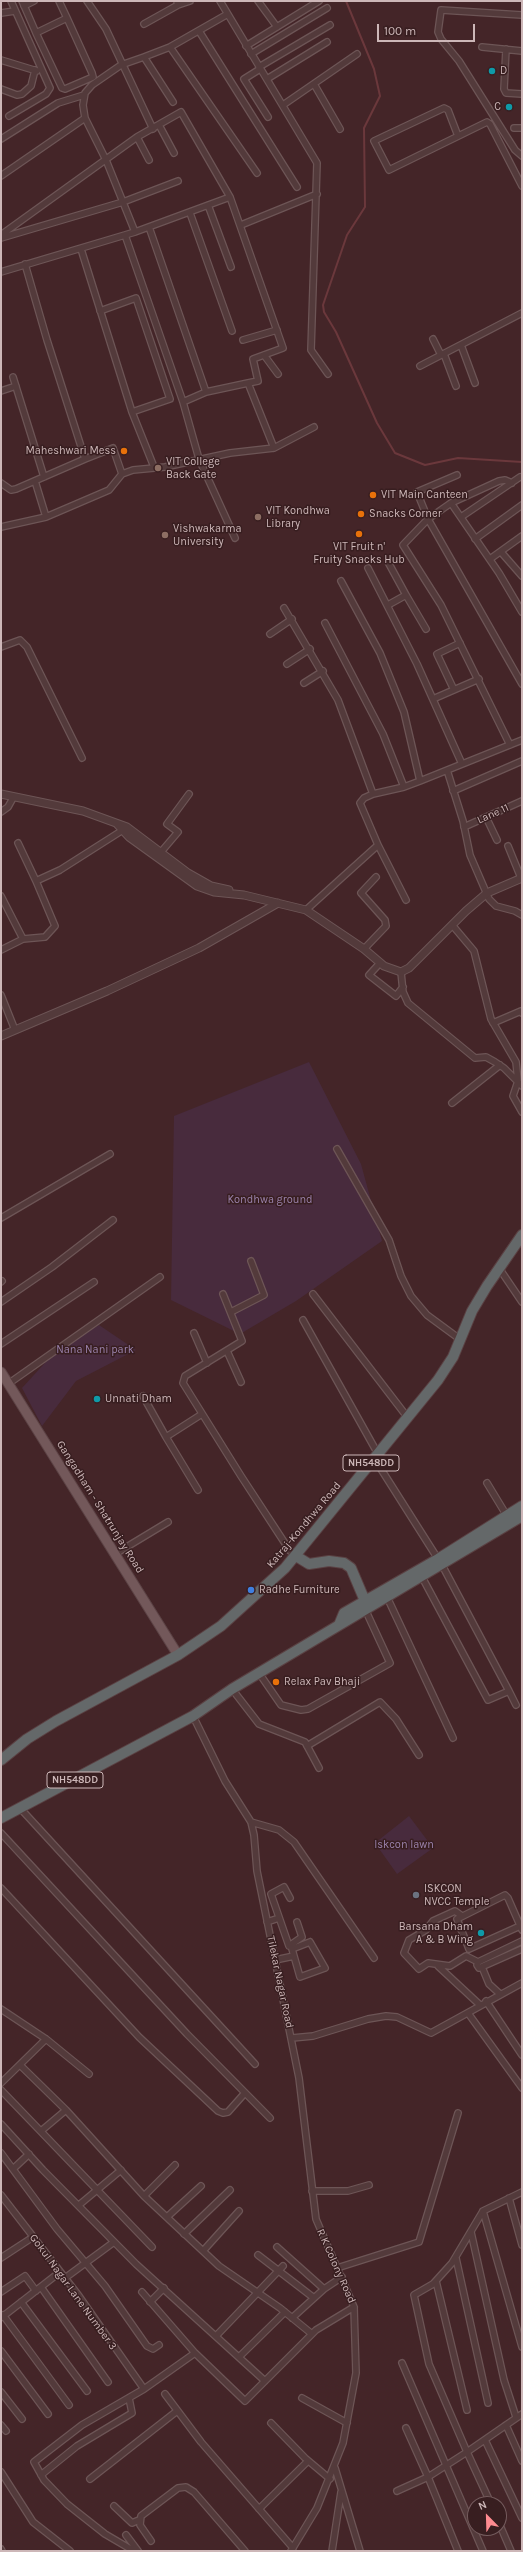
<!DOCTYPE html>
<style>
body{margin:0}
#map{position:relative;width:523px;height:2552px;overflow:hidden;background:#442528;font-family:Karla,sans-serif}
canvas{display:block}
.frame{position:absolute;inset:0;border:2px solid #cdb7b8;pointer-events:none}
.north{position:absolute;left:467px;top:2496px;width:40px;height:40px;box-sizing:border-box;background:#381e20;border:1px solid #745b5d;border-radius:50%;rotate:337deg;font-size:11px;font-weight:700;line-height:16px;text-align:center;color:#cdb7b8}
.north::after{content:'';display:block;margin:auto;width:14px;height:18px;background:#fe8b90;clip-path:polygon(50% 0,100% 100%,50% 72%,0 100%)}
.scale{position:absolute;left:377px;top:24px;width:98px;height:18px;box-sizing:border-box;border:2px solid #cdb7b8;border-top:0;padding-left:5px;font-size:12px;line-height:14px;white-space:nowrap;color:#cdb7b8;-webkit-text-stroke:3px #381e20;paint-order:stroke}
</style>
<div id="map">
<canvas width="523" height="2552"></canvas>
<div class="frame"></div>
<div class="north">N</div>
<div class="scale">100 m</div>
</div>
<script>
const c = document.querySelector('canvas').getContext('2d');
c.lineJoin = 'round';
function fillPath(path, color) {
  c.fillStyle = color;
  c.fill(path, 'evenodd');
}
function toPath(rows) {
  const path = new Path2D();
  for (const r of rows) {
    path.moveTo(r[0], r[1]);
    for (let i = 2; i < r.length; i += 2) path.lineTo(r[i], r[i + 1]);
  }
  return path;
}
function strokePath(path, color, width, dash) {
  c.strokeStyle = color;
  c.lineWidth = width;
  c.lineCap = dash ? 'butt' : 'round';
  c.setLineDash(dash || []);
  c.stroke(path);
}
function write(font, color, halo, rows, align = 'center') {
  c.font = font + ' Karla,sans-serif';
  c.lineWidth = 3;
  c.setLineDash([]);
  c.textBaseline = 'middle';
  c.strokeStyle = halo;
  c.fillStyle = color;
  for (const [text, x, y, turn = 0] of rows) {
    c.save();
    c.translate(x, y);
    c.rotate((+turn || 0) * Math.PI / 180);
    c.textAlign = isNaN(turn) ? turn : align;
    if (halo) c.strokeText(text, 0, 0);
    c.fillText(text, 0, 0);
    c.restore();
  }
}
fillPath(toPath([
 [309,1062,361,1164,382,1241,296,1301,240,1334,171,1300,174,1116],
 [99,1325,136,1350,76,1381,42,1426,22,1388,54,1353],
 [409,1816,433,1848,397,1874,375,1843]
]), '#482b3d');
strokePath(toPath([
 [346,1,374,69,380,96,364,128,365,207,347,235,323,305,324,312,336,332,377,423,395,453,425,465,458,458,522,462]
]), '#6b383c', 2);
const minor = toPath([
 [22,1,36,33],
 [59,1,67,18,92,73,93,77,65,89,62,88,36,33,67,18],
 [87,1,106,29,153,129],
 [177,1,178,5,190,1],
 [220,1,317,163,311,350,328,374],
 [258,1,277,27],
 [24,6,34,1],
 [1,13,15,11],
 [522,15,441,10,438,32,441,39,459,61,515,150,522,156],
 [144,24,178,5],
 [199,31,297,187],
 [246,46,319,1],
 [170,47,257,173],
 [482,47,522,51],
 [506,49,504,89,506,93,522,94],
 [251,54,327,8],
 [144,57,170,47,226,15],
 [1,60,37,71],
 [259,67,330,25],
 [260,69,244,79,268,117],
 [267,79,327,42],
 [314,84,340,129],
 [1,89,17,95,22,94,31,86,35,70],
 [173,102,144,57,121,65,92,85,85,93,83,105,85,118,106,160,135,232,230,197],
 [283,105,357,54],
 [9,116,46,94,50,88,11,1],
 [159,125,174,153],
 [514,128,522,128],
 [458,136,448,110,444,108,374,141,389,170,487,122,490,124,522,186],
 [137,137,149,160],
 [1,139,58,103,84,95],
 [1,176,85,118],
 [208,205,231,267],
 [190,213,232,331],
 [241,225,317,194],
 [149,227,206,392,248,383,274,448],
 [1,235,137,137,181,112,230,197,283,348,253,359,258,381,248,383],
 [125,235,183,402,199,459,235,538],
 [1,238,123,202,178,181],
 [81,249,132,412,154,467],
 [1,272,135,232],
 [100,311,136,298,170,399,132,412],
 [433,339,441,355],
 [243,340,277,330],
 [461,345,475,383],
 [444,354,456,386],
 [264,355,278,374],
 [420,366,522,313],
 [13,377,44,477],
 [1,391,16,386],
 [183,402,206,392],
 [85,459,113,448,122,474],
 [457,475,417,492,428,519,451,503,499,573,522,612],
 [35,481,46,517,109,490,122,474,133,470,165,467,230,453,274,448,314,427],
 [1,483,11,490,16,489,85,459,47,340,25,264],
 [451,503,499,481,505,480,512,483],
 [461,517,520,477],
 [1,527,46,517],
 [475,539,522,505],
 [501,552,522,576],
 [490,559,522,536],
 [388,562,406,595],
 [368,568,417,664,462,764],
 [388,605,406,595,426,629],
 [284,608,338,700,373,794,404,787,420,781,404,712,380,653,341,581],
 [325,623,383,734,404,787],
 [270,634,292,619],
 [1,647,20,640,27,647,82,758],
 [287,664,310,649],
 [304,683,323,671],
 [454,690,437,654,460,643],
 [433,699,479,679],
 [510,745,441,605,403,545,428,519,522,684],
 [447,770,463,821,470,855,489,899,496,906,515,911,522,915],
 [420,781,522,740],
 [453,791,522,761],
 [1,812,8,807,13,798],
 [486,817,497,840],
 [464,827,522,801],
 [18,843,36,881],
 [378,845,406,900],
 [508,846,521,878],
 [161,852,178,832,167,824,189,794],
 [1,896,23,939,1,950],
 [306,910,378,845,360,803,364,798,373,794],
 [453,926,474,951,491,1019,516,1062,518,1081,513,1096,522,1112],
 [23,939,45,937,55,926,36,881,60,870,126,828],
 [364,949,386,926,385,920,361,893,376,877],
 [380,963,369,975,396,996,403,987],
 [401,972,403,992,408,1003,475,1058,486,1057,495,1062,504,1068,522,1086],
 [1,995,15,1030],
 [493,1023,521,1011,522,1013],
 [452,1103,500,1065],
 [337,1149,389,1240,401,1276,411,1296,427,1315,461,1340],
 [1,1218,110,1154],
 [499,1268,522,1302],
 [1,1282,2,1281],
 [223,1294,242,1341,185,1376,183,1383,241,1476,290,1551,296,1556],
 [313,1294,408,1418],
 [1,1302,52,1267,113,1220],
 [231,1312,264,1295,251,1261],
 [303,1320,378,1454],
 [194,1333,207,1363],
 [1,1344,94,1282],
 [227,1351,241,1382],
 [8,1384,160,1277],
 [143,1396,166,1437],
 [374,1458,438,1559],
 [487,1483,507,1516],
 [198,1490,166,1437,202,1414],
 [115,1554,168,1522],
 [422,1577,488,1700,509,1691,442,1565],
 [387,1597,453,1738],
 [259,1673,281,1705,301,1710,308,1709,390,1663,365,1609],
 [232,1689,259,1724,305,1742,319,1768],
 [509,1691,516,1705],
 [193,1716,225,1781,251,1822,254,1835,257,1871,299,2078,316,2219,354,2307,356,2373,343,2443,317,2508,291,2551],
 [307,1746,380,1702,396,1719,419,1755],
 [20,1808,255,2064],
 [251,1822,279,1830,294,1842,374,1958],
 [1,1833,187,2034,270,2118],
 [1,1888,139,2037,218,2111,223,2113,228,2112,244,2094],
 [290,1898,284,1887,271,1894,289,1946,302,1937,297,1922],
 [462,1916,455,1911,433,1921,426,1930,409,1940,404,1953,419,1969,428,1963,450,1966,466,1956,478,1962],
 [267,1922,279,1918],
 [520,1926,469,1949,457,1919,505,1895,508,1898,522,1930],
 [522,1941,478,1962,477,1965,479,1968,522,1949],
 [310,1942,325,1968,300,1977,292,1949,310,1942],
 [275,1960,294,1956],
 [438,1966,480,2005],
 [482,1967,489,1984,500,1994],
 [486,2001,522,2055],
 [1,2009,46,2039,89,2074],
 [468,2013,522,2088],
 [292,2038,313,2036,368,2019,386,2016,397,2017,431,2033,522,1983],
 [20,2065,66,2110,144,2196,219,2266,280,2308,312,2334],
 [1,2083,46,2039],
 [1,2090,152,2247],
 [1,2124,43,2170,136,2264,265,2381],
 [41,2131,66,2110],
 [1,2153,57,2229,105,2286,147,2346,153,2349,159,2345],
 [13,2169,29,2154],
 [312,2191,348,2191,369,2185],
 [1,2195,79,2296,144,2389],
 [144,2196,175,2165],
 [509,2198,522,2245],
 [79,2205,121,2170],
 [483,2211,522,2347],
 [167,2217,201,2186],
 [471,2232,504,2380,516,2417],
 [184,2234,230,2190],
 [277,2247,324,2289,342,2277],
 [203,2251,239,2211],
 [258,2255,314,2298],
 [1,2258,33,2237],
 [456,2258,488,2403],
 [337,2268,419,2242,458,2113],
 [65,2278,114,2242],
 [436,2281,467,2410],
 [41,2287,108,2382],
 [1,2292,25,2276,36,2291],
 [142,2292,195,2353],
 [21,2302,87,2391],
 [150,2302,164,2288],
 [3,2315,69,2405],
 [2,2317,60,2272],
 [292,2318,324,2289],
 [216,2336,283,2266],
 [1,2351,48,2414],
 [239,2357,285,2312],
 [402,2363,483,2551],
 [1,2392,22,2419],
 [165,2394,201,2442,293,2548],
 [302,2398,347,2423],
 [271,2423,305,2458,330,2479],
 [1,2425,6,2431],
 [506,2425,522,2461],
 [485,2440,522,2518],
 [335,2468,360,2551],
 [1,2472,33,2522,70,2551],
 [41,2475,77,2446,132,2413,129,2398],
 [90,2479,177,2411],
 [397,2491,428,2477,406,2428],
 [491,2504,467,2452,522,2414],
 [114,2506,132,2523,139,2520],
 [259,2509,308,2461],
 [499,2523,511,2551],
 [126,2535,138,2551],
 [151,2541,140,2525,141,2516,178,2488,186,2487,194,2492,245,2551],
 [1,2549,2,2551],
 [134,2551,105,2534,67,2504,44,2480,34,2462,82,2425,144,2389,195,2353,245,2401,316,2330,354,2307],
 [332,2551,341,2492],
 [458,2551,428,2477,467,2452,429,2364,414,2295,433,2284,452,2263,483,2211,522,2192]
]);
const tertiary = toPath([
 [1,794,83,811,127,827,188,873,211,886,229,890],
 [117,824,129,837,197,886,214,892,244,895,306,910,364,949,384,966,401,972,409,968,466,911,487,893,522,878],
 [1,1036,107,991,199,948,278,903]
]);
const primary = toPath([
 [1,1372,178,1655]
]);
const trunk = toPath([
 [296,1556,309,1564,329,1561,344,1563,351,1568,365,1601],
 [339,1625,344,1613,438,1559,522,1506],
 [1,1760,27,1739,56,1721,178,1655,221,1626,285,1568,438,1380,453,1357,472,1311,487,1286,522,1235],
 [1,1818,193,1716,232,1689,522,1516]
]);
strokePath(minor, '#6d5556', 8);
strokePath(tertiary, '#6d5556', 9);
strokePath(primary, '#5c4345', 11);
strokePath(trunk, '#5a4143', 12);
strokePath(minor, '#533a3b', 5.5);
strokePath(tertiary, '#533a3b', 7);
strokePath(primary, '#73585a', 9);
strokePath(trunk, '#646869', 10);
for (const [x, y, r, color] of [
 [492,71,4,"#0f9aa8"],
 [509,107,4,"#0f9aa8"],
 [124,451,4,"#e8710a"],
 [158,468,4,"#8d6e63"],
 [373,495,4,"#e8710a"],
 [361,514,4,"#e8710a"],
 [258,517,4,"#8d6e63"],
 [359,534,4,"#e8710a"],
 [165,535,4,"#8d6e63"],
 [97,1399,4,"#0f9aa8"],
 [251,1590,4,"#3f7fe0"],
 [276,1682,4,"#e8710a"],
 [416,1895,4,"#6b7280"],
 [481,1933,4,"#0f9aa8"]
]) {
  const dot = new Path2D();
  dot.arc(x, y, r, 0, 2 * Math.PI);
  c.fillStyle = color;
  c.fill(dot);
  strokePath(dot, '#381e20', 1.5);
}
for (const [x, y, w] of [
 [371,1463,56],
 [75,1780,56]
]) {
  const box = new Path2D();
  box.roundRect(x - w / 2, y - 8, w, 16, 3);
  c.fillStyle = '#381e20';
  c.fill(box);
  strokePath(box, '#cdb7b8', 1);
}
write('bold 10px', '#cdb7b8', null, [
 ["NH548DD",371,1463],
 ["NH548DD",75,1780]
]);
write('11px', '#cdb7b8', '#381e20', [
 ["D",500,71],
 ["C",501,107,"right"],
 ["Maheshwari Mess",116,451,"right"],
 ["VIT College",166,462],
 ["Back Gate",166,475],
 ["VIT Main Canteen",381,495],
 ["VIT Kondhwa",266,511],
 ["Library",266,524],
 ["Snacks Corner",369,514],
 ["Vishwakarma",173,529],
 ["University",173,542],
 ["VIT Fruit n'",359,547,"center"],
 ["Fruity Snacks Hub",359,560,"center"],
 ["Unnati Dham",105,1399],
 ["Radhe Furniture",259,1590],
 ["Relax Pav Bhaji",284,1682],
 ["ISKCON",424,1889],
 ["NVCC Temple",424,1902],
 ["Barsana Dham",473,1927,"right"],
 ["A & B Wing",473,1940,"right"]
], 'left');
write('11px', '#cdb7b8', '#381e20', [
 ["Lane 11",493,814,-24],
 ["Gangadham - Shatrunjay Road",100,1507,58],
 ["Katraj-Kondhwa Road",304,1525,-50],
 ["Tilekar Nagar Road",280,1982,78],
 ["R K Colony Road",336,2266,66],
 ["Gokul Nagar Lane Number 3",73,2292,54]
]);
write('11px', '#9b83ad', '#381e20', [
 ["Kondhwa ground",270,1200],
 ["Nana Nani park",95,1350],
 ["Iskcon lawn",404,1845]
]);
</script>
